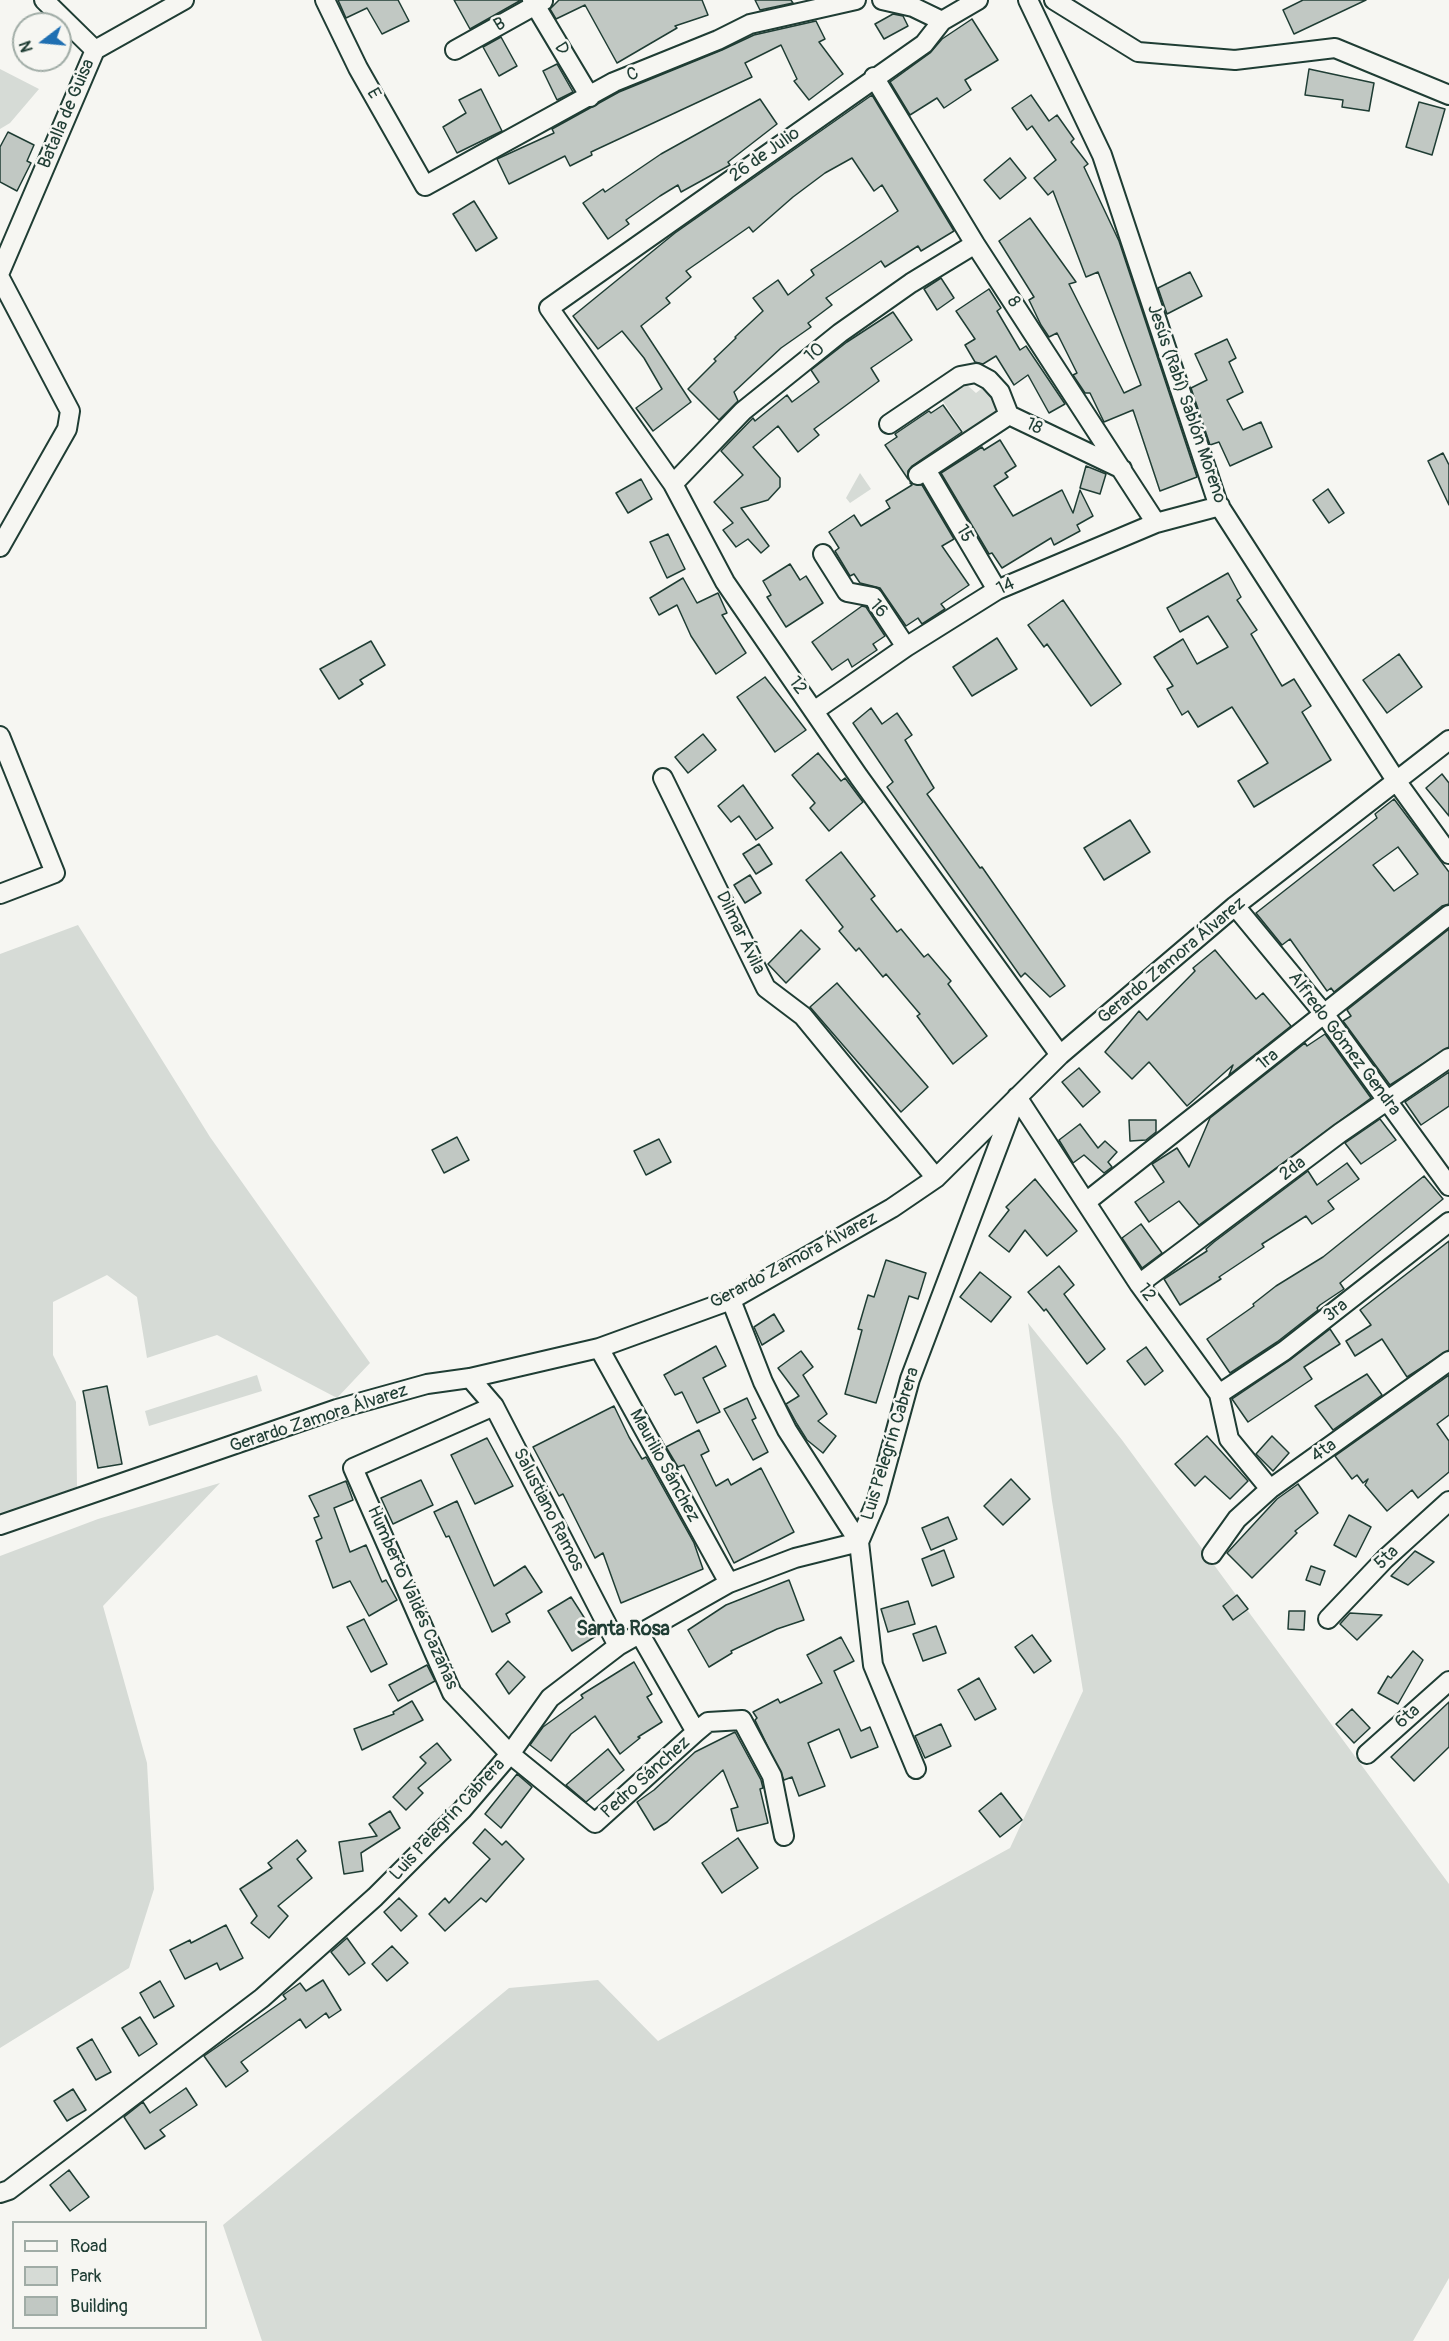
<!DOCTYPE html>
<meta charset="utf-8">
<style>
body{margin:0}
#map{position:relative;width:1449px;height:2341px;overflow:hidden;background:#f6f6f2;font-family:Pangolin,sans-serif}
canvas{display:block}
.legend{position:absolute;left:12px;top:2221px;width:195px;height:108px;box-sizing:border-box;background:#f6f6f2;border:2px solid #a0aca6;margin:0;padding:8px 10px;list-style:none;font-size:18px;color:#1f3d34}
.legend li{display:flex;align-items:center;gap:12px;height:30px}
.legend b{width:30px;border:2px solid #a0aca6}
.north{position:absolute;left:12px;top:12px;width:60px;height:60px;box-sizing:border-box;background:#f6f6f2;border:2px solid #a0aca6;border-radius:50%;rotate:254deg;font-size:16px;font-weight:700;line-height:24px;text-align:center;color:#1f3d34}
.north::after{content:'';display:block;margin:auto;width:21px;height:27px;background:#1f6fb2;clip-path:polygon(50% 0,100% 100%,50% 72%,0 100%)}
</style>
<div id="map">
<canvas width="1449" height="2341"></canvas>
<ul class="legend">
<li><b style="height:8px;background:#f6f6f2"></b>Road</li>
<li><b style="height:16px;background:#d6dbd6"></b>Park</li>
<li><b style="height:16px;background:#c1c8c3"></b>Building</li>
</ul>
<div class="north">N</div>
</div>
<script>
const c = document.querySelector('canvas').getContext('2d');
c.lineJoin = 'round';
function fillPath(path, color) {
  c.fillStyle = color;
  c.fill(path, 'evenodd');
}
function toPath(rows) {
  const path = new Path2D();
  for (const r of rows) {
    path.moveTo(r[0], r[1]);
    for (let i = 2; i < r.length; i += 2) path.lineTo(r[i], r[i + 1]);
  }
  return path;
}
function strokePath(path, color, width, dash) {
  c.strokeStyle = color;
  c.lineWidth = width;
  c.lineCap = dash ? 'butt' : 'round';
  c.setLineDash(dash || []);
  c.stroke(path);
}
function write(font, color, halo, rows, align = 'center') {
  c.font = font + ' Pangolin,sans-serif';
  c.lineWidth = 5;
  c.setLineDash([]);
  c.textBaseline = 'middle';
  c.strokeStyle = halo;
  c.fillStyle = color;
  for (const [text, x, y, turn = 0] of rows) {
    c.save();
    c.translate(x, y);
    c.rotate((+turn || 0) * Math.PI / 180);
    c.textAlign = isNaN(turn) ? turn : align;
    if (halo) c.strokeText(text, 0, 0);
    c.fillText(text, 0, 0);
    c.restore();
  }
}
fillPath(toPath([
 [0,69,39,89,10,123,0,129],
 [966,384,976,393,986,385,1002,411,965,434,942,400],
 [860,473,871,489,850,503,846,498],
 [78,925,210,1137,370,1363,337,1398,217,1335,147,1358,137,1297,107,1275,53,1302,53,1355,76,1402,77,1487,0,1513,0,954],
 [1028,1323,1122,1440,1449,1884,1449,2278,1413,2341,262,2341,223,2225,509,1988,598,1980,658,2041,1010,1848,1083,1691,1052,1501],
 [257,1375,262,1391,149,1426,145,1411],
 [220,1483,103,1606,147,1763,154,1889,129,1968,0,2048,0,1556,98,1519]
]), '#d6dbd6');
const building = toPath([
 [338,0,398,0,409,21,382,34,367,8,346,18,338,0],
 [454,0,521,0,470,29,454,0],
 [559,0,702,0,708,15,675,26,677,28,617,63,585,5,556,19,550,9,559,0],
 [755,0,791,0,793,3,760,10,755,0],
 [1303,0,1366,0,1294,34,1283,10,1303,0],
 [893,14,903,16,908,26,884,39,875,24,893,14],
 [972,19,998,60,965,80,971,90,944,108,937,98,910,115,890,82,930,53,942,39,972,19],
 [816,21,825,39,819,42,843,74,809,100,794,81,797,79,781,45,745,63,752,77,591,152,592,155,570,166,565,156,509,184,497,159,554,133,552,129,619,92,722,50,754,35,816,21],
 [501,37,517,66,499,76,483,47,501,37],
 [557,64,573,92,557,100,543,71,557,64],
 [1309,69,1374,83,1369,111,1342,107,1343,100,1305,95,1309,69],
 [481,89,502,131,457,153,443,127,466,113,459,100,481,89],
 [872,95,954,231,921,251,918,246,885,267,881,261,826,298,832,305,808,323,811,327,781,348,734,392,738,401,719,420,688,389,716,361,714,359,736,338,735,337,763,311,753,298,778,280,788,295,814,275,811,270,898,211,882,185,874,191,852,158,825,173,793,197,753,232,749,227,686,271,691,277,666,298,670,303,641,326,691,402,653,431,636,408,662,389,644,358,622,331,598,349,573,316,675,233,872,95],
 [1031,95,1049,121,1057,115,1074,139,1071,142,1088,164,1084,167,1119,241,1197,477,1160,491,1133,410,1104,422,1090,393,1085,393,1073,375,1077,373,1057,333,1049,337,1041,325,1029,300,1034,297,999,241,1030,218,1076,282,1069,284,1124,393,1141,385,1098,272,1086,277,1053,191,1048,195,1034,178,1056,160,1032,126,1027,130,1012,108,1031,95],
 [760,99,777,124,728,162,730,165,681,192,678,185,660,196,626,220,629,224,608,239,583,203,603,189,605,192,661,154,760,99],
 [1419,102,1445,109,1432,155,1406,147,1419,102],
 [8,132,34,145,27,161,31,163,17,191,0,182,0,147,8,132],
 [1010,158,1026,178,1000,199,984,180,1010,158],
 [474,201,497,238,476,251,453,214,474,201],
 [1190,272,1202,296,1167,314,1158,288,1190,272],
 [941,278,954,298,937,310,924,289,941,278],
 [989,289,1001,308,997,311,1020,350,1026,346,1065,404,1049,413,1028,375,1014,385,996,356,983,364,975,362,965,345,975,339,956,311,989,289],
 [893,312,912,340,871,368,879,381,814,429,819,435,798,452,778,426,753,447,780,478,780,487,768,500,741,508,769,546,761,553,748,539,736,547,723,530,733,523,714,502,743,475,721,451,753,418,755,421,787,395,792,402,819,382,811,370,847,342,893,312],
 [1227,339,1236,358,1229,362,1243,392,1227,400,1243,430,1261,422,1272,447,1230,466,1219,442,1210,445,1191,388,1207,380,1195,354,1227,339],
 [943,405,962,432,912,466,908,471,908,479,885,445,897,437,895,434,929,411,931,413,943,405],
 [1000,440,1016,466,1005,473,1008,477,994,486,1013,516,1062,490,1073,513,1080,490,1093,516,1077,525,1080,531,1054,545,1051,538,1002,568,992,553,989,554,941,473,982,447,984,450,1000,440],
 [1443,453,1449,465,1449,505,1428,461,1443,453],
 [1086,466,1106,474,1100,494,1080,488,1086,466],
 [641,479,652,499,628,513,616,493,641,479],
 [910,483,922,485,954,539,942,546,969,585,941,604,945,609,922,624,918,618,906,626,880,588,860,583,854,574,850,576,835,551,839,548,829,532,854,515,861,526,890,508,886,501,912,485,910,483],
 [1328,489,1344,513,1329,523,1313,500,1328,489],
 [668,534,685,569,667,578,650,542,668,534],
 [790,564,800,580,806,576,823,603,786,627,767,597,771,595,763,581,790,564],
 [1228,573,1241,597,1237,600,1257,630,1251,634,1282,686,1294,679,1311,706,1302,712,1331,760,1254,807,1238,781,1268,763,1232,707,1198,727,1188,711,1182,715,1167,689,1173,686,1154,657,1183,639,1197,664,1228,647,1208,616,1180,632,1167,608,1228,573],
 [683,578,697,603,718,593,727,613,722,615,746,653,716,674,691,636,677,605,659,615,650,598,683,578],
 [1063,600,1121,684,1091,706,1047,644,1044,647,1028,625,1063,600],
 [862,606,866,607,885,636,873,644,877,650,852,667,848,659,832,670,812,642,862,606],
 [997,638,1017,669,972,696,953,667,997,638],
 [371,641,385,665,360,680,363,684,339,699,320,669,371,641],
 [1399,654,1422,687,1387,713,1363,680,1399,654],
 [765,677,806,730,775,752,737,697,765,677],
 [871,708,882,724,897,713,912,735,905,740,934,788,927,794,980,868,982,867,1065,986,1050,997,1025,973,1021,977,887,787,893,782,853,723,871,708],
 [703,734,716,750,688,773,675,757,703,734],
 [818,753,841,781,845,778,863,802,829,831,810,808,815,803,792,775,818,753],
 [1442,774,1449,783,1449,816,1426,788,1442,774],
 [743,785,773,828,756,840,739,816,731,822,718,806,743,785],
 [1394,799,1449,872,1449,904,1442,906,1334,992,1331,988,1327,991,1290,939,1282,945,1256,913,1377,818,1375,814,1394,799],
 [1398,847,1418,874,1394,891,1373,865,1398,847],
 [1130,820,1150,852,1104,880,1084,848,1130,820],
 [759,844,772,864,756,874,743,854,759,844],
 [841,852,875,896,871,899,897,932,901,929,924,957,928,954,951,981,948,984,987,1036,953,1064,917,1016,920,1014,886,974,883,977,859,948,856,951,839,931,843,927,806,880,841,852],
 [750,875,761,893,745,903,734,885,750,875],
 [1449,929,1449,1047,1390,1085,1343,1021,1351,1016,1347,1010,1449,929],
 [801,930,820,949,786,983,768,964,801,930],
 [1215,950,1256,999,1263,993,1291,1026,1229,1075,1233,1065,1187,1106,1149,1062,1132,1079,1105,1052,1139,1011,1147,1020,1195,971,1193,968,1215,950],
 [837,983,928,1087,901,1112,810,1007,837,983],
 [1325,1034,1371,1098,1199,1225,1179,1201,1149,1222,1135,1202,1164,1182,1152,1164,1177,1148,1189,1167,1210,1118,1305,1043,1307,1046,1325,1034],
 [1079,1068,1100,1092,1083,1107,1062,1082,1079,1068],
 [1449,1072,1449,1106,1421,1125,1405,1102,1449,1072],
 [1380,1119,1396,1140,1361,1164,1345,1143,1380,1119],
 [1129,1120,1156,1120,1156,1132,1146,1140,1130,1141,1129,1120],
 [1080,1124,1098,1148,1105,1141,1117,1152,1108,1162,1112,1167,1104,1173,1084,1155,1073,1163,1059,1140,1080,1124],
 [457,1137,469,1160,444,1173,432,1150,457,1137],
 [659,1139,671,1162,646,1175,634,1151,659,1139],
 [1347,1163,1359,1179,1328,1201,1334,1209,1312,1224,1306,1216,1262,1244,1264,1247,1219,1277,1221,1279,1180,1305,1164,1279,1207,1251,1206,1249,1214,1242,1308,1171,1317,1185,1347,1163],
 [1424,1176,1443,1199,1340,1283,1344,1289,1320,1305,1317,1308,1318,1310,1277,1342,1230,1373,1207,1339,1254,1306,1253,1304,1276,1286,1323,1257,1424,1176],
 [1035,1179,1077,1231,1047,1256,1025,1230,1009,1252,989,1236,1009,1210,1006,1207,1035,1179],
 [1141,1224,1162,1253,1142,1268,1122,1238,1141,1224],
 [1449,1241,1449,1350,1407,1377,1382,1339,1355,1356,1346,1341,1371,1325,1360,1310,1449,1241],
 [886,1260,926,1273,918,1299,909,1296,876,1403,845,1394,862,1330,858,1329,868,1295,874,1297,886,1260],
 [1059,1266,1074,1285,1064,1294,1105,1349,1087,1364,1046,1309,1044,1311,1028,1292,1059,1266],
 [980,1272,1011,1297,991,1322,960,1297,980,1272],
 [774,1314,784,1331,762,1345,754,1327,774,1314],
 [1330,1329,1340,1344,1304,1367,1312,1379,1248,1422,1232,1399,1290,1360,1330,1329],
 [716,1346,726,1366,703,1378,720,1412,697,1423,682,1392,675,1395,664,1375,716,1346],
 [1146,1347,1163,1371,1145,1385,1127,1361,1146,1347],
 [801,1351,813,1367,803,1375,827,1414,818,1421,836,1436,823,1453,807,1440,797,1424,786,1404,799,1396,778,1368,801,1351],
 [1367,1374,1382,1395,1333,1430,1315,1406,1367,1374],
 [1449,1375,1449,1415,1437,1424,1449,1441,1449,1472,1418,1498,1412,1490,1387,1511,1365,1485,1368,1479,1363,1483,1357,1475,1352,1479,1335,1456,1449,1375],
 [107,1386,122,1464,98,1468,83,1391,107,1386],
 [747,1398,756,1418,752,1420,768,1452,753,1460,724,1409,747,1398],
 [614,1406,629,1437,642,1459,646,1457,694,1543,703,1569,621,1603,603,1553,595,1558,563,1494,559,1496,533,1447,614,1406],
 [699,1430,709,1451,701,1455,716,1486,728,1479,731,1485,761,1468,794,1532,734,1563,684,1465,678,1467,666,1447,699,1430],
 [1207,1436,1248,1481,1230,1499,1205,1476,1195,1486,1175,1464,1207,1436],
 [1272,1436,1289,1453,1273,1471,1256,1454,1272,1436],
 [487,1438,513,1486,475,1504,451,1455,487,1438],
 [1011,1479,1030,1499,1003,1525,984,1506,1011,1479],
 [421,1480,433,1505,393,1524,381,1498,421,1480],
 [346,1481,353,1500,334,1508,350,1552,366,1545,382,1582,386,1580,397,1600,369,1616,350,1581,333,1588,316,1541,322,1538,314,1518,319,1516,309,1496,346,1481],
 [1298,1484,1318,1513,1295,1531,1297,1533,1252,1578,1227,1553,1277,1499,1298,1484],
 [457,1501,494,1586,525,1566,542,1592,506,1614,510,1622,492,1632,449,1536,446,1537,434,1512,457,1501],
 [1349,1515,1371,1527,1356,1557,1334,1545,1349,1515],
 [948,1517,957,1539,931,1550,922,1528,948,1517],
 [944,1550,954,1577,932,1586,922,1559,944,1550],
 [1415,1551,1434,1562,1408,1585,1391,1576,1415,1551],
 [1311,1566,1325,1571,1320,1585,1306,1580,1311,1566],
 [789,1580,804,1620,777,1629,731,1651,732,1653,709,1667,688,1630,726,1605,789,1580],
 [1237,1595,1248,1609,1233,1620,1223,1606,1237,1595],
 [571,1597,596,1636,572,1651,548,1611,571,1597],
 [908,1601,915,1624,888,1632,881,1609,908,1601],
 [1289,1611,1305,1611,1304,1630,1288,1629,1289,1611],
 [1350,1613,1382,1615,1357,1640,1340,1624,1350,1613],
 [364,1619,387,1664,371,1672,347,1627,364,1619],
 [936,1626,946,1653,923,1661,913,1634,936,1626],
 [1032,1635,1051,1661,1034,1673,1015,1647,1032,1635],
 [841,1637,854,1661,834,1671,861,1731,870,1727,878,1747,851,1758,839,1729,808,1743,825,1786,799,1796,792,1777,784,1780,755,1720,757,1718,753,1712,778,1699,780,1703,822,1683,807,1655,841,1637],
 [1413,1651,1423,1660,1398,1704,1378,1693,1388,1676,1391,1678,1413,1651],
 [508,1661,525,1677,509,1694,496,1674,508,1661],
 [634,1662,652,1694,647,1697,662,1722,638,1737,640,1738,620,1754,595,1716,571,1734,551,1761,530,1745,543,1727,583,1698,581,1695,634,1662],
 [427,1665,435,1681,398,1701,389,1685,427,1665],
 [979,1678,996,1709,975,1720,958,1690,979,1678],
 [412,1701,423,1720,362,1750,354,1729,394,1714,393,1712,412,1701],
 [1449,1702,1449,1747,1414,1781,1391,1757,1449,1702],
 [1352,1709,1370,1728,1354,1743,1336,1724,1352,1709],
 [941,1724,951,1746,925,1758,915,1736,941,1724],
 [735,1732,761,1780,763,1788,760,1789,768,1823,737,1831,731,1809,738,1807,723,1770,667,1822,654,1830,637,1802,654,1790,695,1752,735,1732],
 [437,1743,451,1760,418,1788,423,1793,406,1810,393,1797,426,1763,420,1757,437,1743],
 [608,1749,624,1770,586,1802,566,1785,608,1749],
 [517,1774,532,1787,501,1828,485,1814,517,1774],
 [1001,1793,1022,1820,1000,1837,979,1811,1001,1793],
 [390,1811,400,1828,361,1853,363,1871,344,1874,339,1842,377,1836,369,1824,390,1811],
 [485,1829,502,1845,506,1841,524,1859,486,1902,481,1898,445,1931,429,1914,445,1898,449,1903,490,1859,473,1843,485,1829],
 [738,1838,758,1868,722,1893,702,1863,738,1838],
 [297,1840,306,1851,297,1859,312,1878,278,1906,288,1916,269,1938,251,1923,257,1916,240,1889,272,1868,268,1863,297,1840],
 [399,1898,417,1916,401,1931,384,1912,399,1898],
 [226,1925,243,1958,220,1970,217,1963,185,1979,170,1950,190,1940,191,1943,226,1925],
 [347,1938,365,1963,349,1975,331,1952,347,1938],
 [392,1946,408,1963,387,1981,372,1964,392,1946],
 [323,1980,341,2010,329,2018,326,2013,306,2028,300,2019,241,2062,248,2071,226,2087,204,2056,286,1999,283,1995,300,1983,306,1991,323,1980],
 [160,1981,174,2006,154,2018,140,1993,160,1981],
 [140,2017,157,2044,139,2056,122,2028,140,2017],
 [92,2039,111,2072,96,2080,77,2048,92,2039],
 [186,2088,197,2105,160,2130,165,2136,145,2149,124,2117,143,2102,150,2113,186,2088],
 [73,2089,86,2110,67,2121,54,2101,73,2089],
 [69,2170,89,2197,70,2211,50,2185,69,2170]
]);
fillPath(building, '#c1c8c3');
strokePath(building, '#1f3d34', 1.5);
const street = toPath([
 [44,0,95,50],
 [325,0,358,68,425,186,614,82,718,40,750,24,856,0],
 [532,0,590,97],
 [882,0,913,7,942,21],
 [978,0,942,21,924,44,549,308,673,484,725,582,859,777,1060,1055],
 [1028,0,1102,155,1218,504,1397,782,1449,854],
 [1054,0,1138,52,1235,60,1335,48,1449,95],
 [455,50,543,1],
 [874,77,975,244,1156,523],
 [0,272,95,50,184,0],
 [0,278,70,411,67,429,0,547],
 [889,424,960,376,976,373,989,380,1000,392,1009,415],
 [918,475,1009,415,1122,469],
 [931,478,997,590],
 [673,484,743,411,840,333,911,283,975,244],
 [823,554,847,592,873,597,906,647],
 [814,711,906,647,997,590,1156,523,1220,506],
 [0,736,55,873,0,894],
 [663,778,766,988,803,1016,936,1178],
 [1235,906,1325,1015,1449,1186],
 [1017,1097,1139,1284,1219,1394,1229,1439,1270,1489],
 [1086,1202,1449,915],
 [1139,1284,1340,1133,1449,1058],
 [731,1300,763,1382,787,1430,859,1542,873,1665,916,1769],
 [599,1348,729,1583],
 [470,1378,494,1406,618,1646],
 [1219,1394,1284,1351,1449,1222],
 [494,1406,353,1468,452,1693,510,1754,595,1823,696,1732],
 [0,1525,337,1409,427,1384,470,1378,599,1348,731,1300,892,1208,936,1178,1060,1055,1235,906,1449,740],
 [1212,1554,1237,1519,1270,1489,1449,1361],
 [1328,1619,1385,1559,1449,1501],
 [641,1636,696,1732,708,1722,742,1720,772,1776,784,1836],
 [1367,1754,1449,1681],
 [0,2193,9,2190,262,1998,375,1897,462,1810,510,1754,550,1698,618,1646,729,1583,795,1558,859,1542,877,1500,910,1379,1014,1104]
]);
strokePath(street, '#1f3d34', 22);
strokePath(street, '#f6f6f2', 18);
write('18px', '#1f3d34', '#f6f6f2', [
 ["B",500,25,-29],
 ["D",561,49,59],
 ["C",633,75,-22],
 ["E",373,94,61],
 ["Batalla de Guisa",67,114,-67],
 ["26 de Julio",765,155,-35],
 ["8",1013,302,57],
 ["10",815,353,-40],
 ["Jesús (Rabí) Sablón Moreno",1186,404,71],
 ["18",1034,427,26],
 ["15",964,534,60],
 ["14",1006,587,-25],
 ["16",878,609,50],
 ["12",797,686,55],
 ["Dilmar Ávila",740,933,64],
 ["Gerardo Zamora Álvarez",1172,961,-40],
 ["Alfredo Gómez Gendra",1344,1044,53],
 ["1ra",1268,1060,-38],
 ["2da",1293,1169,-37],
 ["Gerardo Zamora Álvarez",794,1261,-28],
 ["12",1146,1293,55],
 ["3ra",1336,1311,-38],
 ["Gerardo Zamora Álvarez",319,1419,-18],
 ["Luis Pelegrín Cabrera",891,1444,-73],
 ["4ta",1324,1451,-35],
 ["Maurilio Sánchez",664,1466,61],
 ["Salustiano Ramos",548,1510,63],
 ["5ta",1387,1558,-44],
 ["Humberto Valdés Cazañas",412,1598,66],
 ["6ta",1408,1717,-42],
 ["Pedro Sánchez",646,1778,-42],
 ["Luis Pelegrín Cabrera",448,1820,-47]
]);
write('bold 20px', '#1f3d34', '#f6f6f2', [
 ["Santa Rosa",623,1630]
]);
</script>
